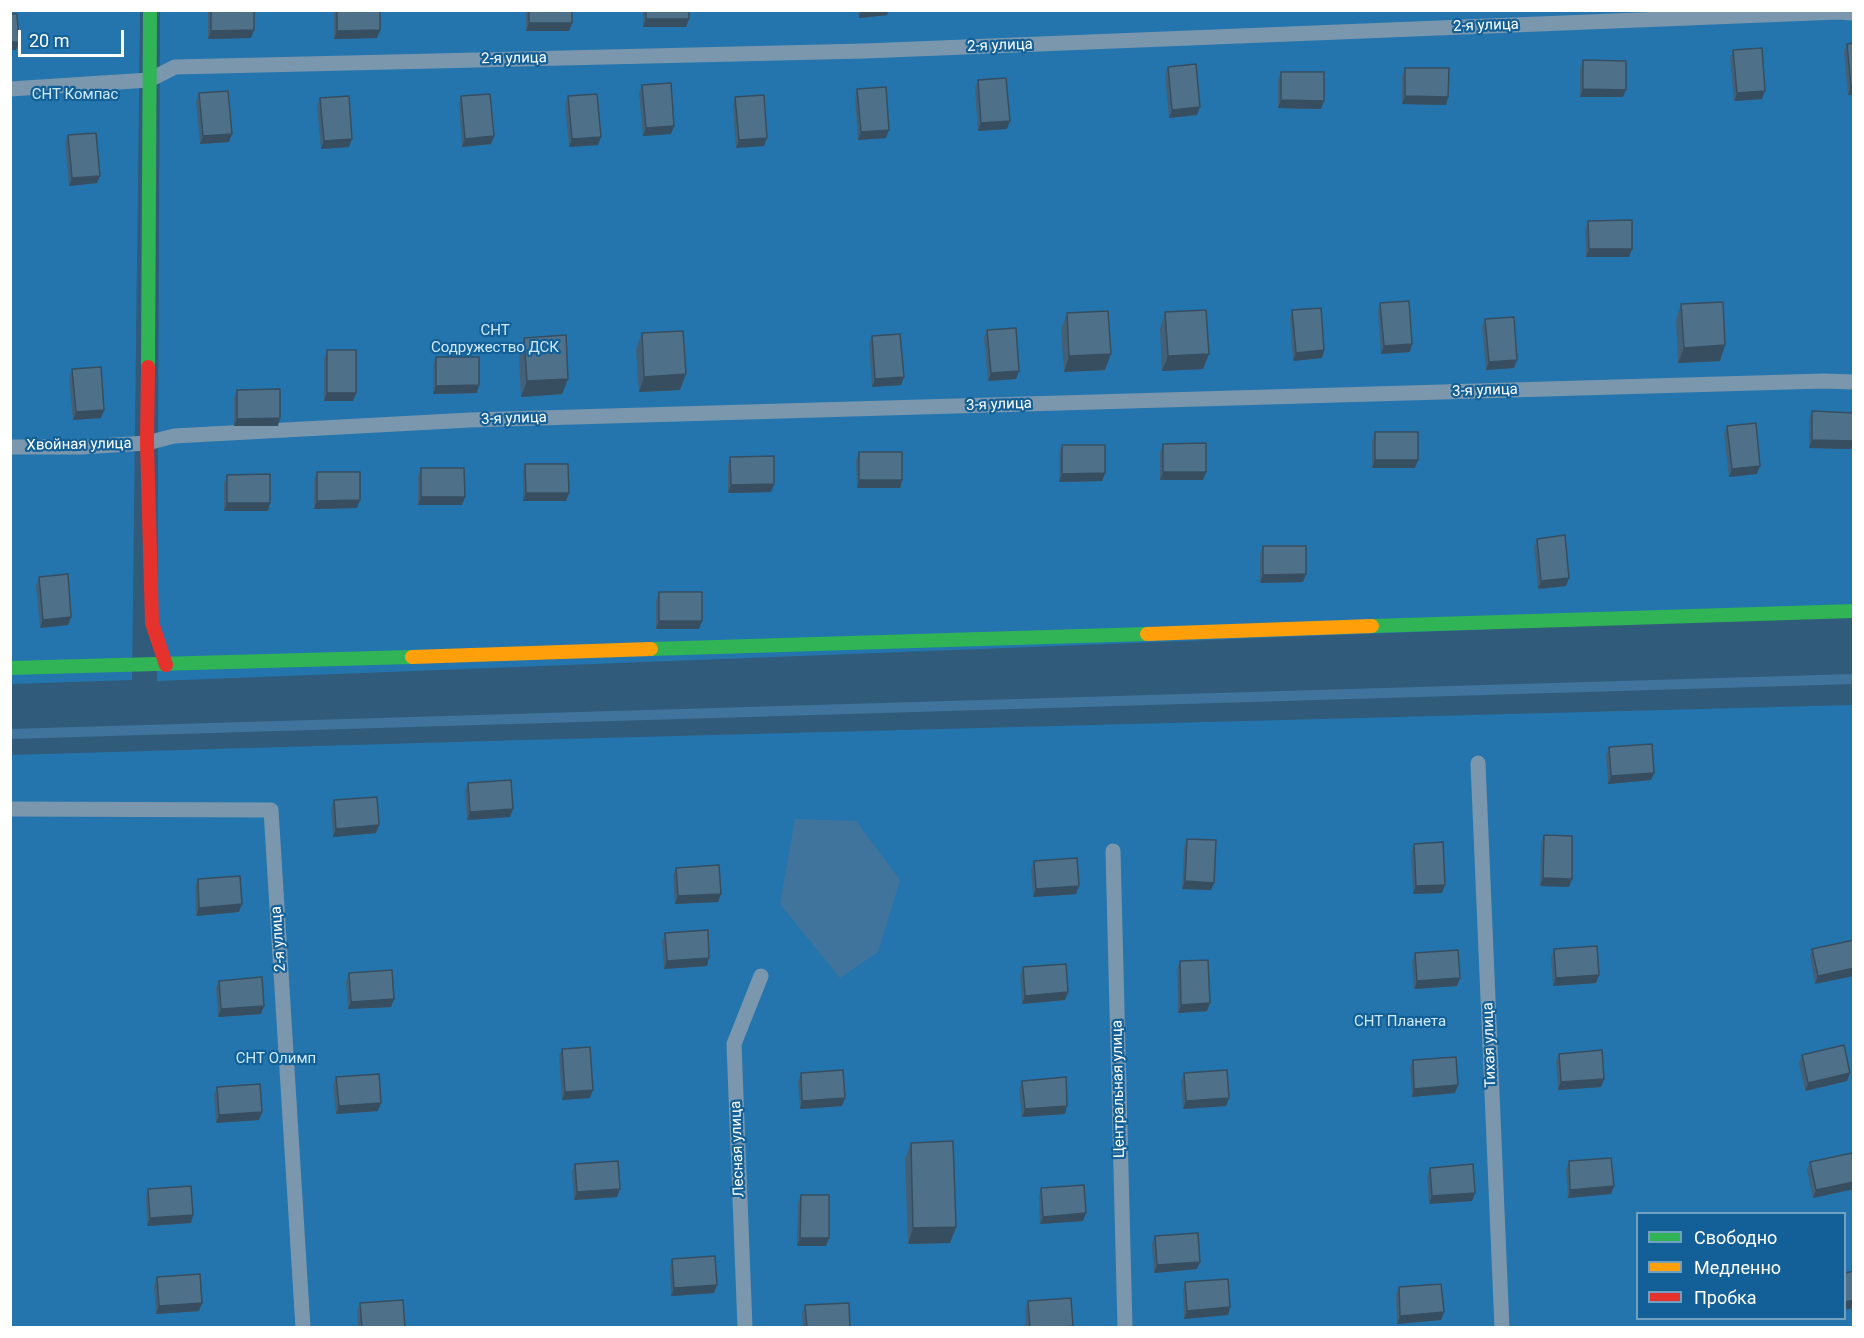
<!DOCTYPE html>
<meta charset="utf-8">
<style>
body{margin:0}
#map{position:relative;width:1864px;height:1338px;overflow:hidden;background:#315b7a;font-family:Roboto,sans-serif}
canvas{display:block}
.frame{position:absolute;inset:0;border:12px solid #fff;pointer-events:none}
.legend{position:absolute;left:1636px;top:1212px;width:210px;height:108px;box-sizing:border-box;background:#136098;border:2px solid #71a0c1;margin:0;padding:8px 10px;list-style:none;font-size:18px;color:#fff}
.legend li{display:flex;align-items:center;gap:12px;height:30px}
.legend b{width:30px;border:2px solid #71a0c1}
.scale{position:absolute;left:18px;top:30px;width:106px;height:27px;box-sizing:border-box;border:3px solid #fff;border-top:0;padding-left:8px;font-size:18px;line-height:21px;white-space:nowrap;color:#fff;-webkit-text-stroke:4px #136098;paint-order:stroke}
</style>
<div id="map">
<canvas width="1864" height="1338"></canvas>
<div class="frame"></div>
<ul class="legend">
<li><b style="height:8px;background:#30b455"></b>Свободно</li>
<li><b style="height:8px;background:#ff9f0a"></b>Медленно</li>
<li><b style="height:8px;background:#e5322d"></b>Пробка</li>
</ul>
<div class="scale">20 m</div>
</div>
<script>
const c = document.querySelector('canvas').getContext('2d');
c.lineJoin = 'round';
function fillPath(path, color) {
  c.fillStyle = color;
  c.fill(path, 'evenodd');
}
function toPath(rows) {
  const path = new Path2D();
  for (const r of rows) {
    path.moveTo(r[0], r[1]);
    for (let i = 2; i < r.length; i += 2) path.lineTo(r[i], r[i + 1]);
  }
  return path;
}
function strokePath(path, color, width, dash) {
  c.strokeStyle = color;
  c.lineWidth = width;
  c.lineCap = dash ? 'butt' : 'round';
  c.setLineDash(dash || []);
  c.stroke(path);
}
function write(font, color, halo, rows, align = 'center') {
  c.font = font + ' Roboto,sans-serif';
  c.lineWidth = 4.5;
  c.setLineDash([]);
  c.textBaseline = 'middle';
  c.strokeStyle = halo;
  c.fillStyle = color;
  for (const [text, x, y, turn = 0] of rows) {
    c.save();
    c.translate(x, y);
    c.rotate((+turn || 0) * Math.PI / 180);
    c.textAlign = isNaN(turn) ? turn : align;
    if (halo) c.strokeText(text, 0, 0);
    c.fillText(text, 0, 0);
    c.restore();
  }
}
fillPath(toPath([
 [10,11,140,11,132,680,11,684],
 [160,11,1853,11,1853,615,157,681],
 [1853,705,1853,1327,11,1327,10,755,524,740],
 [1638,1214,1844,1214,1844,1318,1638,1318]
]), '#2475ad');
fillPath(toPath([
 [795,819,856,821,900,880,878,952,840,978,780,904]
]), '#40749c');
strokePath(toPath([
 [10,734,1854,679]
]), '#40749c', 10);
strokePath(toPath([
 [10,89,149,80,175,67,865,51,1838,12,1854,13],
 [10,447,81,447,147,443,174,436,470,420,1824,381,1854,382],
 [1478,763,1502,1328],
 [11,809,271,810,303,1328],
 [1113,851,1125,1328],
 [745,1328,734,1044,761,976]
]), '#7b97ad', 15);
strokePath(toPath([
 [148,367,150,10],
 [1372,626,1854,611],
 [651,649,1147,634],
 [10,668,412,657]
]), '#30b455', 14);
strokePath(toPath([
 [1147,634,1372,626],
 [412,657,651,649]
]), '#ff9f0a', 14);
strokePath(toPath([
 [148,367,147,443,152,623,166,665]
]), '#e5322d', 14);
fillPath(toPath([
 [208,10,254,10,251,38,208,39],
 [334,10,380,10,377,38,334,39],
 [526,10,572,10,572,23,569,31,526,31],
 [643,10,689,10,689,19,686,27,643,27],
 [858,10,889,10,887,15,859,18],
 [1854,43,1854,94,1848,95,1844,52,1847,44],
 [1733,50,1762,99,1734,101,1730,58],
 [1583,60,1623,97,1580,97,1580,68],
 [1168,67,1197,115,1169,118,1165,75],
 [1405,68,1448,97,1446,105,1402,104,1402,76],
 [1281,72,1321,109,1278,108,1278,80],
 [978,80,1007,129,978,131,975,88],
 [642,85,671,134,643,136,639,93],
 [857,89,886,138,858,140,855,97],
 [199,93,229,142,200,144,196,101],
 [461,96,491,144,462,147,459,104],
 [568,96,598,145,569,147,565,104],
 [735,97,767,138,764,146,736,148,733,105],
 [320,98,349,147,321,149,317,106],
 [68,135,100,176,97,183,69,186,65,143],
 [1588,221,1632,249,1629,257,1586,257,1585,229],
 [1380,303,1410,352,1381,354,1378,311],
 [1681,304,1720,361,1678,363,1676,320],
 [1292,310,1324,350,1322,358,1293,361,1290,318],
 [1165,312,1209,354,1203,369,1162,371,1160,328],
 [1067,313,1105,370,1064,372,1061,329],
 [1485,319,1517,360,1514,368,1486,370,1482,327],
 [987,330,1019,371,1016,379,988,381,984,338],
 [642,333,680,390,639,392,636,349],
 [872,336,904,377,901,385,872,387,869,344],
 [524,338,568,379,562,394,521,397,519,354],
 [327,350,356,393,353,401,324,401,324,358],
 [436,357,477,393,433,394,433,365],
 [72,369,104,410,101,418,73,420,69,377],
 [237,390,278,426,234,426,234,398],
 [1812,411,1854,413,1854,443,1851,449,1809,448,1809,419],
 [1727,426,1757,474,1729,477,1724,434],
 [1375,432,1415,468,1372,468,1372,440],
 [1163,444,1206,472,1203,480,1160,480,1160,452],
 [1062,445,1105,473,1102,481,1059,482,1059,453],
 [859,452,902,480,900,488,857,488,856,460],
 [730,457,774,484,771,492,728,493,728,465],
 [525,464,569,493,566,501,523,501,523,472],
 [421,468,462,505,418,505,418,476],
 [317,472,357,508,314,509,314,480],
 [227,475,268,511,224,511,224,483],
 [1537,539,1569,578,1566,586,1538,589,1534,547],
 [1263,546,1306,574,1303,582,1260,583,1260,554],
 [39,577,71,617,68,625,40,628,36,585],
 [659,592,699,629,656,629,656,600],
 [1609,747,1654,773,1651,780,1608,784,1606,755],
 [468,783,510,817,467,820,465,791],
 [334,800,379,825,376,833,333,837,331,808],
 [1544,835,1569,887,1540,886,1541,843],
 [1187,839,1214,883,1211,890,1182,889,1184,847],
 [1414,844,1442,893,1413,894,1411,852],
 [1034,861,1076,894,1033,897,1031,869],
 [676,868,721,894,718,902,675,904,673,876],
 [198,879,239,912,196,916,195,887],
 [665,933,707,966,664,969,662,941],
 [1854,940,1815,984,1810,956,1812,949],
 [1554,949,1599,975,1596,983,1553,986,1551,957],
 [1415,953,1457,986,1414,989,1412,961],
 [1180,961,1207,1011,1178,1013,1177,969],
 [1023,967,1065,1000,1022,1004,1020,975],
 [349,973,394,999,391,1007,348,1009,346,981],
 [219,981,261,1014,218,1017,216,988],
 [562,1049,590,1098,562,1100,559,1056],
 [1559,1054,1604,1079,1601,1087,1558,1090,1556,1061],
 [1802,1055,1850,1073,1847,1081,1805,1091,1799,1063],
 [1413,1060,1455,1093,1412,1097,1410,1068],
 [801,1073,842,1106,800,1109,798,1081],
 [1184,1073,1229,1098,1226,1106,1183,1109,1181,1081],
 [336,1077,378,1111,336,1114,333,1085],
 [1022,1081,1065,1114,1022,1117,1019,1089],
 [217,1087,259,1120,216,1123,214,1095],
 [911,1143,956,1227,950,1243,908,1244,905,1159],
 [1569,1161,1614,1186,1611,1194,1568,1198,1566,1169],
 [1854,1161,1854,1189,1813,1198,1807,1170,1810,1162],
 [575,1164,620,1189,617,1197,574,1200,572,1172],
 [1430,1168,1472,1201,1429,1204,1427,1176],
 [1041,1188,1083,1221,1040,1224,1039,1196],
 [148,1189,193,1215,191,1223,147,1226,146,1197],
 [801,1195,829,1238,826,1246,797,1246,798,1203],
 [1155,1236,1200,1262,1197,1269,1154,1273,1152,1244],
 [672,1259,714,1293,671,1296,670,1267],
 [157,1277,202,1303,199,1311,156,1314,154,1285],
 [1185,1282,1230,1307,1228,1315,1184,1319,1183,1290],
 [1399,1287,1444,1312,1441,1320,1397,1324,1396,1295],
 [1028,1301,1072,1328,1026,1328,1025,1309],
 [360,1303,405,1328,358,1328,357,1311],
 [805,1305,850,1328,803,1328,802,1313]
]), '#446076');
fillPath(toPath([
 [861,10,889,10,887,15,859,18],
 [646,19,689,19,686,27,643,27],
 [529,23,572,23,569,31,526,31],
 [254,30,251,38,208,39,211,31],
 [380,30,377,38,334,39,337,31],
 [10,42,19,42,16,50,10,50],
 [1851,87,1854,87,1854,94,1848,95],
 [1583,89,1626,90,1623,97,1580,97],
 [1765,91,1762,99,1734,101,1737,93],
 [1405,96,1448,97,1446,105,1402,104],
 [1281,100,1324,101,1321,109,1278,108],
 [1200,107,1197,115,1169,118,1172,110],
 [1010,121,1007,129,978,131,981,123],
 [674,126,671,134,643,136,646,128],
 [889,130,886,138,858,140,861,132],
 [232,134,229,142,200,144,203,136],
 [494,136,491,144,462,147,465,139],
 [601,137,598,145,569,147,572,139],
 [767,138,764,146,736,148,739,140],
 [352,139,349,147,321,149,324,141],
 [100,176,97,183,69,186,72,178],
 [1589,249,1632,249,1629,257,1586,257],
 [1412,344,1410,352,1381,354,1384,346],
 [1725,345,1720,361,1678,363,1684,348],
 [1324,350,1322,358,1293,361,1296,353],
 [1111,354,1105,370,1064,372,1069,356],
 [1209,354,1203,369,1162,371,1168,356],
 [1517,360,1514,368,1486,370,1489,362],
 [1019,371,1016,379,988,381,991,373],
 [686,374,680,390,639,392,644,377],
 [904,377,901,385,872,387,875,379],
 [568,379,562,394,521,397,527,381],
 [479,385,477,393,433,394,436,386],
 [327,393,356,393,353,401,324,401],
 [104,410,101,418,73,420,76,412],
 [280,418,278,426,234,426,237,419],
 [1812,440,1854,441,1854,443,1851,449,1809,448],
 [1375,460,1418,460,1415,468,1372,468],
 [1760,466,1757,474,1729,477,1732,469],
 [1163,472,1206,472,1203,480,1160,480],
 [1105,473,1102,481,1059,482,1062,474],
 [859,480,902,480,900,488,857,488],
 [774,484,771,492,728,493,731,485],
 [526,493,569,493,566,501,523,501],
 [421,497,465,497,462,505,418,505],
 [360,500,357,508,314,509,317,501],
 [227,503,270,503,268,511,224,511],
 [1306,574,1303,582,1260,583,1263,575],
 [1569,578,1566,586,1538,589,1541,581],
 [71,617,68,625,40,628,43,620],
 [659,621,702,621,699,629,656,629],
 [1654,773,1651,780,1608,784,1611,776],
 [513,809,510,817,467,820,470,812],
 [379,825,376,833,333,837,336,829],
 [1543,878,1572,879,1569,887,1540,886],
 [1185,881,1214,883,1211,890,1182,889],
 [1445,885,1442,893,1413,894,1416,886],
 [1079,886,1076,894,1033,897,1036,889],
 [721,894,718,902,675,904,678,896],
 [242,904,239,912,196,916,199,908],
 [709,958,707,966,664,969,667,961],
 [1854,968,1854,976,1815,984,1818,976],
 [1599,975,1596,983,1553,986,1556,978],
 [1460,978,1457,986,1414,989,1417,981],
 [1068,992,1065,1000,1022,1004,1025,996],
 [394,999,391,1007,348,1009,351,1002],
 [1210,1003,1207,1011,1178,1013,1181,1005],
 [264,1006,261,1014,218,1017,221,1009],
 [1850,1073,1847,1081,1805,1091,1808,1083],
 [1604,1079,1601,1087,1558,1090,1561,1082],
 [1458,1085,1455,1093,1412,1097,1414,1089],
 [593,1090,590,1098,562,1100,565,1092],
 [845,1098,842,1106,800,1109,802,1101],
 [1229,1098,1226,1106,1183,1109,1186,1101],
 [381,1103,378,1111,336,1114,339,1106],
 [1067,1106,1065,1114,1022,1117,1025,1109],
 [262,1112,259,1120,216,1123,219,1115],
 [1854,1182,1854,1189,1813,1198,1816,1190],
 [1614,1186,1611,1194,1568,1198,1570,1190],
 [620,1189,617,1197,574,1200,577,1192],
 [1475,1193,1472,1201,1429,1204,1432,1196],
 [1086,1213,1083,1221,1040,1224,1043,1217],
 [193,1215,191,1223,147,1226,150,1218],
 [956,1227,950,1243,908,1244,913,1228],
 [800,1238,829,1238,826,1246,797,1246],
 [1200,1262,1197,1269,1154,1273,1157,1265],
 [717,1285,714,1293,671,1296,674,1288],
 [1854,1300,1854,1308,1845,1310,1845,1302],
 [202,1303,199,1311,156,1314,159,1306],
 [1230,1307,1228,1315,1184,1319,1187,1311],
 [1444,1312,1441,1320,1397,1324,1400,1316]
]), '#374e60');
const building = toPath([
 [211,10,254,10,254,30,211,31,211,10],
 [337,10,380,10,380,30,337,31,337,10],
 [529,10,572,10,572,23,529,23,529,10],
 [646,10,689,10,689,19,646,19,646,10],
 [10,14,17,14,19,42,10,42,10,14],
 [1854,43,1854,87,1851,87,1847,44,1854,43],
 [1762,48,1765,91,1737,93,1733,50,1762,48],
 [1583,60,1626,61,1626,90,1583,89,1583,60],
 [1196,64,1200,107,1172,110,1168,67,1196,64],
 [1405,68,1449,68,1448,97,1405,96,1405,68],
 [1281,72,1324,72,1324,101,1281,100,1281,72],
 [1006,78,1010,121,981,123,978,80,1006,78],
 [671,83,674,126,646,128,642,85,671,83],
 [886,87,889,130,861,132,857,89,886,87],
 [228,91,232,134,203,136,199,93,228,91],
 [490,94,494,136,465,139,461,96,490,94],
 [597,94,601,137,572,139,568,96,597,94],
 [764,95,767,138,739,140,735,97,764,95],
 [349,96,352,139,324,141,320,98,349,96],
 [96,133,100,176,72,178,68,135,96,133],
 [1632,220,1632,249,1589,249,1588,221,1632,220],
 [1409,301,1412,344,1384,346,1380,303,1409,301],
 [1723,302,1725,345,1684,348,1681,304,1723,302],
 [1321,308,1324,350,1296,353,1292,310,1321,308],
 [1206,310,1209,354,1168,356,1165,312,1206,310],
 [1108,311,1111,354,1069,356,1067,313,1108,311],
 [1514,317,1517,360,1489,362,1485,319,1514,317],
 [1016,328,1019,371,991,373,987,330,1016,328],
 [683,331,686,374,644,377,642,333,683,331],
 [900,334,904,377,875,379,872,336,900,334],
 [566,335,568,379,527,381,524,338,566,335],
 [327,350,356,350,356,393,327,393,327,350],
 [436,357,479,357,479,385,436,386,436,357],
 [101,367,104,410,76,412,72,369,101,367],
 [280,389,280,418,237,419,237,390,280,389],
 [1812,411,1854,413,1854,441,1812,440,1812,411],
 [1756,423,1760,466,1732,469,1727,426,1756,423],
 [1375,432,1418,432,1418,460,1375,460,1375,432],
 [1206,443,1206,472,1163,472,1163,444,1206,443],
 [1062,445,1105,445,1105,473,1062,474,1062,445],
 [859,452,902,452,902,480,859,480,859,452],
 [774,456,774,484,731,485,730,457,774,456],
 [525,464,568,464,569,493,526,493,525,464],
 [421,468,464,468,465,497,421,497,421,468],
 [317,472,360,472,360,500,317,501,317,472],
 [270,474,270,503,227,503,227,475,270,474],
 [1565,535,1569,578,1541,581,1537,539,1565,535],
 [1263,546,1306,546,1306,574,1263,575,1263,546],
 [68,574,71,617,43,620,39,577,68,574],
 [659,592,702,592,702,621,659,621,659,592],
 [1652,744,1654,773,1611,776,1609,747,1652,744],
 [511,780,513,809,470,812,468,783,511,780],
 [377,797,379,825,336,829,334,800,377,797],
 [1544,835,1572,836,1572,879,1543,878,1544,835],
 [1187,839,1216,840,1214,883,1185,881,1187,839],
 [1443,842,1445,885,1416,886,1414,844,1443,842],
 [1077,858,1079,886,1036,889,1034,861,1077,858],
 [719,865,721,894,678,896,676,868,719,865],
 [240,876,242,904,199,908,198,879,240,876],
 [708,930,709,958,667,961,665,933,708,930],
 [1854,940,1854,968,1818,976,1812,949,1854,940],
 [1597,946,1599,975,1556,978,1554,949,1597,946],
 [1458,950,1460,978,1417,981,1415,953,1458,950],
 [1208,960,1210,1003,1181,1005,1180,961,1208,960],
 [1066,964,1068,992,1025,996,1023,967,1066,964],
 [392,970,394,999,351,1002,349,973,392,970],
 [262,977,264,1006,221,1009,219,981,262,977],
 [1844,1045,1850,1073,1808,1083,1802,1055,1844,1045],
 [590,1047,593,1090,565,1092,562,1049,590,1047],
 [1602,1050,1604,1079,1561,1082,1559,1054,1602,1050],
 [1456,1057,1458,1085,1414,1089,1413,1060,1456,1057],
 [843,1070,845,1098,802,1101,801,1073,843,1070],
 [1227,1070,1229,1098,1186,1101,1184,1073,1227,1070],
 [379,1074,381,1103,339,1106,336,1077,379,1074],
 [1066,1077,1067,1106,1025,1109,1022,1081,1066,1077],
 [260,1084,262,1112,219,1115,217,1087,260,1084],
 [953,1141,956,1227,913,1228,911,1143,953,1141],
 [1852,1153,1854,1161,1854,1182,1816,1190,1810,1162,1852,1153],
 [1611,1158,1614,1186,1570,1190,1569,1161,1611,1158],
 [618,1161,620,1189,577,1192,575,1164,618,1161],
 [1473,1164,1475,1193,1432,1196,1430,1168,1473,1164],
 [1084,1185,1086,1213,1043,1217,1041,1188,1084,1185],
 [191,1186,193,1215,150,1218,148,1189,191,1186],
 [801,1195,829,1195,829,1238,800,1238,801,1195],
 [1198,1233,1200,1262,1157,1265,1155,1236,1198,1233],
 [715,1256,717,1285,674,1288,672,1259,715,1256],
 [1854,1271,1854,1300,1845,1302,1845,1273,1854,1271],
 [200,1274,202,1303,159,1306,157,1277,200,1274],
 [1228,1279,1230,1307,1187,1311,1185,1282,1228,1279],
 [1441,1284,1444,1312,1400,1316,1399,1287,1441,1284],
 [1071,1298,1073,1326,1054,1328,1030,1328,1028,1301,1071,1298],
 [403,1300,405,1328,362,1328,360,1303,403,1300],
 [849,1303,850,1328,807,1328,805,1305,849,1303]
]);
fillPath(building, '#4f7089');
strokePath(building, '#374e60', 1.5);
write('15px', '#fff', '#136098', [
 ["2-я улица",1486,26,-2],
 ["2-я улица",1000,46,-2],
 ["2-я улица",514,59,-1],
 ["3-я улица",1485,391,-2],
 ["3-я улица",999,405,-2],
 ["3-я улица",514,419,-2],
 ["Хвойная улица",79,445,-1],
 ["2-я улица",279,939,-94],
 ["Тихая улица",1490,1045,-92],
 ["Центральная улица",1119,1089,-91],
 ["Лесная улица",738,1149,-92]
]);
write('15px', '#cdeafd', '#136098', [
 ["СНТ Компас",75,95],
 ["СНТ",495,331],
 ["Содружество ДСК",495,348],
 ["СНТ Планета",1400,1022],
 ["СНТ Олимп",276,1059]
]);
</script>
